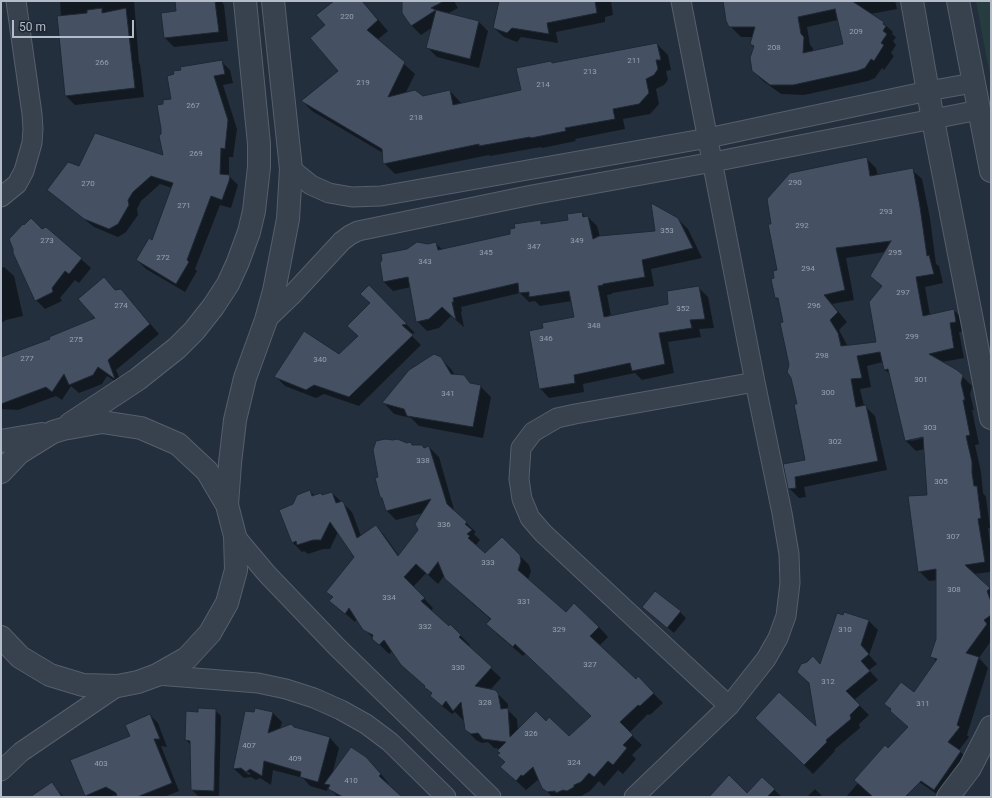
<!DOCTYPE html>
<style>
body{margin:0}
#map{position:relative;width:992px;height:798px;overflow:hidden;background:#242f3e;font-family:Roboto,sans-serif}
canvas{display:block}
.frame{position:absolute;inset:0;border:2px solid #b4bcc9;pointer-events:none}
.scale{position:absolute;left:12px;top:20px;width:122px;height:18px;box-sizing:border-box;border:2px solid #b4bcc9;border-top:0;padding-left:5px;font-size:12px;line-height:14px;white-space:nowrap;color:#b4bcc9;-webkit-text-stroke:3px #1d2633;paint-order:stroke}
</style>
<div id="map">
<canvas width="992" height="798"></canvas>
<div class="frame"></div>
<div class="scale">50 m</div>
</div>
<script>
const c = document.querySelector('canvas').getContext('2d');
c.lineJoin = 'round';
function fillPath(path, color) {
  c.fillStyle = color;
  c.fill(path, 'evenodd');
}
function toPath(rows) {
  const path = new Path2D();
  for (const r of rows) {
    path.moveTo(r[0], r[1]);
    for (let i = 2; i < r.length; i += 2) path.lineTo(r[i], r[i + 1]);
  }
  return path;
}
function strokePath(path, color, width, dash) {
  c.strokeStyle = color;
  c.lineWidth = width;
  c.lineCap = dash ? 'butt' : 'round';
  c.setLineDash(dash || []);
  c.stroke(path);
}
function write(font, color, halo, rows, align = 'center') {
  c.font = font + ' Roboto,sans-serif';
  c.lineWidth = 3;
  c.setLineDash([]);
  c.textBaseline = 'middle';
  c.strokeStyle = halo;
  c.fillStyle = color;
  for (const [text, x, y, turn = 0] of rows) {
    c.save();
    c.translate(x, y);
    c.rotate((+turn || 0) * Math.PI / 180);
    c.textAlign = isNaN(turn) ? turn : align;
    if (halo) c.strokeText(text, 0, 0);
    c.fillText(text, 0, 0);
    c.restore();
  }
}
fillPath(toPath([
 [976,1,991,1,991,78,987,60]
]), '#263c3f');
fillPath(toPath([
 [60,1,134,1,139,63,140,64,144,97,75,105,66,96],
 [176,1,221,1,224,5,228,41,174,47,165,38,162,14,177,12],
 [335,1,362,1,388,31,377,40,415,74,405,94,423,97,450,91,460,102,461,104,522,91,551,62,553,64,657,44,668,55,671,70,666,71,668,80,664,85,656,89,659,104,650,114,623,119,625,129,575,139,576,141,542,148,541,147,490,156,489,155,395,174,384,163,383,153,312,111,302,101,339,71,326,26],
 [403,1,454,1,458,8,447,14,479,22,488,31,479,68,437,57,428,48,433,27,421,35,412,26,403,13],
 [500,1,611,1,613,15,605,17,605,22,556,32,558,43,521,37,517,42,504,37,494,28],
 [724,1,895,1,897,9,870,14,883,23,893,32,892,34,896,37,893,41,896,45,891,53,894,56,884,70,882,68,875,78,868,81,804,95,781,94,763,81,753,71,754,47,751,44,753,37,741,37,730,26],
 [838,20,844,45,813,52,813,48,810,45,807,27],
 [221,61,230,70,233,83,223,85,237,129,233,157,229,157,229,176,238,185,231,208,220,205,195,269,197,271,185,292,146,269,137,260,152,241,172,188,160,184,141,201,137,209,138,215,126,232,118,237,94,227,57,198,48,190,79,167,165,157,162,135,165,104],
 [867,159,876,168,878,176,912,170,922,179,930,218,936,264,939,266,943,283,925,287,930,315,954,310,963,320,965,331,959,332,964,358,942,362,957,371,972,386,970,394,974,410,972,410,979,444,975,445,981,472,983,493,986,497,990,528,988,528,991,552,991,572,974,574,991,591,991,641,979,658,988,668,967,735,969,737,959,750,970,762,941,797,893,764,909,728,885,704,914,693,936,661,931,656,937,639,937,580,929,581,919,571,928,496,925,449,916,451,906,441,891,375,885,370,883,362,867,366,871,387,860,389,864,406,865,406,875,416,887,470,804,487,806,497,799,498,789,488,784,465,806,461,798,404,790,365,785,323,780,302,776,298,775,279,778,271],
 [885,252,871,276,883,287,877,343,848,347,839,330,847,322,832,304,854,300,846,258],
 [928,435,928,437,911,441,911,439],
 [581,213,586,217,588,217,597,226,600,237,657,231,678,219,688,229,702,258,651,269,654,286,612,293,612,294,607,295,611,316,670,305,698,287,708,297,714,328,699,329,701,337,668,342,674,373,642,380,635,373,583,384,584,392,549,398,540,388,545,329,575,318,572,301,540,306,535,301,529,302,520,293,461,307,462,311,461,312,464,327,451,316,439,328,427,331,417,321,411,287,393,291,384,282,428,245,435,243,443,250,511,235,541,222,544,225,569,220],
 [46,228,91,268,79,283,75,280,60,298,62,301,45,309,36,300,42,230],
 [4,267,14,276,23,316,6,320,3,322,1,322,1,268],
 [369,286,415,333,410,334,421,345,359,406,324,394,316,398,285,386,276,377,340,355,359,336,371,303],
 [116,291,130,300,159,334,116,370,123,386,107,376,102,384,79,393,71,386,62,400,56,396,18,410,1,409,1,355,3,357,51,339,97,319],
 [440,358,451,369,455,375,463,376,472,385,480,386,491,397,483,438,419,426,411,418,394,414,384,403],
 [410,443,414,446,424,449,429,447,439,457,455,513,476,532,474,534,480,540,476,545,478,547,477,548,485,555,502,538,529,565,531,571,528,580,566,613,599,627,608,637,599,646,636,680,638,678,663,703,650,715,648,714,629,733,642,745,632,755,636,759,623,774,618,770,604,786,599,781,590,791,583,795,582,797,552,797,543,787,539,779,526,790,511,776,500,749,494,748,488,742,482,743,476,740,466,730,464,718,463,720,455,712,452,714,441,705,431,696,433,694,393,651,389,654,364,629,357,619,355,622,331,601,334,598,328,592,356,557,338,532,330,549,323,549,308,554,304,551,302,552,292,542,294,505,310,491,315,496,322,496,332,493,352,512,361,536,376,526,385,536,399,556,419,530,423,513,396,520,387,511,407,444],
 [426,573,438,584,444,576,455,588,491,620,487,624,497,634,523,656,526,653,592,716,569,738,546,722,518,731,517,719,508,710,508,704,495,691,490,690,501,678,468,647,470,645,450,625,449,627,431,611,433,608,413,587],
 [643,607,680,612,686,618,674,633],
 [845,613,869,621,878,630,869,655,877,664,869,670,878,680,854,700,869,715,859,724,860,728,834,750,835,751,813,774,756,718,817,728,821,666],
 [256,709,273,713,282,722,280,729,294,728,330,738,339,748,332,775,376,768,389,784,388,785,400,797,338,797,328,787,327,791,310,786,303,778,273,770,271,785,260,778,256,780,251,777,244,778,234,769,246,712,255,713],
 [244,769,251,774,249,775,244,771],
 [215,710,221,716,219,796,198,796,192,790,191,745,186,740,199,713],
 [150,715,158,723,167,747,161,746,179,791,164,797,118,797,114,795,109,797,87,797,85,796,131,736],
 [883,767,909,797,846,797,858,783],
 [762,778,782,797,716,797,747,794],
 [51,783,64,797,31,797],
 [815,789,823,797,807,797]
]), '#0007');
const building = toPath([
 [175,1,215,1,219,32,164,38,161,13,176,11,175,1],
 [334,1,362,1,378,20,367,30,405,62,388,97,415,90,423,96,450,90,453,105,521,90,516,68,551,61,552,63,657,43,661,60,656,60,658,69,654,75,646,79,649,93,639,104,613,109,615,119,565,128,566,131,531,138,530,137,479,146,479,144,383,164,382,149,301,101,338,71,310,38,325,25,316,15,334,1],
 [402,1,444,1,431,8,436,10,411,26,402,13,402,1],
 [499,1,595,1,597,13,547,23,549,34,512,28,507,33,493,28,499,1],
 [723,1,852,1,884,22,883,24,886,26,883,31,887,34,881,43,884,45,874,61,871,59,865,68,857,71,793,85,770,85,752,71,750,58,754,46,750,44,755,27,729,27,726,21,723,1],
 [835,9,843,44,803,53,804,37,801,34,798,17,835,9],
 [102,8,102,13,126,8,135,88,65,96,57,16,87,13,87,10,102,8],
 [436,10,479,21,470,59,426,48,436,10],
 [222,60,225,74,214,76,228,120,225,149,221,148,220,174,230,175,229,181,222,200,211,196,187,260,189,262,176,284,136,260,149,238,152,240,173,183,151,176,133,192,128,200,129,205,118,224,109,229,84,219,47,190,68,162,79,166,95,133,163,155,159,136,161,134,161,129,157,105,163,104,163,100,171,99,167,76,174,74,173,71,181,70,180,67,222,60],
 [867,157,870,176,913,168,920,207,927,256,929,255,934,274,916,277,923,316,954,309,956,322,950,323,954,348,929,354,957,370,963,375,961,383,965,400,963,400,970,435,966,436,972,462,972,473,974,486,977,486,981,518,978,519,985,562,965,565,990,588,987,591,991,602,991,615,984,620,987,624,966,653,979,657,957,725,960,727,948,742,961,751,934,790,921,781,905,797,873,797,854,780,885,745,888,748,908,727,890,711,891,709,884,704,901,682,914,692,937,659,930,657,936,639,936,569,918,572,908,496,927,495,923,437,905,441,888,369,884,370,880,352,857,356,862,378,851,379,856,407,866,405,878,461,795,477,796,488,788,489,783,464,805,460,794,404,797,404,791,378,787,372,789,365,780,323,783,322,778,298,775,298,771,279,774,278,773,271,777,270,768,224,771,224,767,199,790,173,867,157],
 [891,241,870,276,882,286,869,302,876,342,841,346,838,333,830,320,838,312,824,295,845,290,836,248,891,241],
 [651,203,678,218,693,248,642,260,645,277,603,284,603,285,598,286,604,317,668,304,667,291,699,286,705,319,690,320,692,328,659,333,665,364,632,371,630,363,574,375,575,383,539,389,529,331,543,328,542,323,574,317,569,291,529,297,529,292,519,293,518,283,453,298,454,302,452,302,456,320,442,307,429,319,416,322,408,277,383,282,380,263,382,260,381,254,407,249,417,242,428,244,436,242,438,250,510,234,510,229,515,228,514,224,541,220,541,224,568,220,567,214,582,212,583,217,588,216,593,239,599,236,655,231,651,203],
 [31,218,42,229,46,227,82,258,69,274,65,271,52,288,53,292,35,301,13,253,13,249,9,239,23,224,24,225,31,218],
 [104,277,115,290,121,289,150,324,108,360,115,379,98,367,93,375,69,385,64,374,52,392,46,387,1,404,1,357,50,339,49,337,95,318,78,299,104,277],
 [369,285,407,324,402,325,413,335,349,397,314,385,306,390,274,377,304,331,339,354,358,336,347,326,370,303,360,294,369,285],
 [434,354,441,357,451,374,464,375,470,383,481,385,473,427,407,416,404,409,382,403,409,370,434,354],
 [385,439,393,440,397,439,407,443,411,442,412,445,422,445,424,448,429,446,447,504,467,522,465,524,472,530,467,534,470,536,468,538,485,553,502,537,520,555,521,561,518,570,566,612,574,603,599,627,590,636,636,679,638,676,654,693,640,706,638,705,620,722,633,735,623,745,627,748,613,765,608,761,594,777,589,773,581,782,574,785,574,787,567,791,563,790,556,793,555,791,547,792,542,788,533,767,523,776,521,775,516,781,500,767,505,762,497,755,500,753,497,751,506,742,483,739,478,733,471,734,465,730,461,702,453,711,446,701,442,706,430,696,432,693,424,687,425,686,401,665,384,640,379,645,372,639,373,635,363,630,349,608,345,614,329,601,333,597,326,592,354,557,330,522,321,540,313,540,297,545,296,541,292,543,279,510,293,504,297,495,310,490,312,496,321,493,322,495,332,492,336,503,343,501,357,538,376,525,398,556,418,530,415,524,431,499,386,511,382,498,380,497,375,478,378,477,373,450,376,441,385,439],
 [438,562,445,579,491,619,486,624,513,647,515,644,591,716,569,736,549,717,546,721,536,711,510,737,508,708,501,709,498,693,495,690,475,686,492,667,459,637,461,635,450,624,449,626,421,601,425,598,404,577,416,564,428,575,438,562],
 [655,591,681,611,667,628,642,607,655,591],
 [844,612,869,620,861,645,869,654,861,661,870,671,846,691,860,705,850,715,851,719,826,740,827,742,804,765,755,718,779,692,816,726,809,683,797,672,801,664,807,662,813,656,820,664,837,613,843,615,844,612],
 [198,708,216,709,214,791,191,790,190,741,185,740,186,711,198,712,198,708],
 [255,708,273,712,268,733,291,724,294,727,330,737,318,782,300,777,301,772,264,761,262,776,250,769,246,772,241,768,233,769,245,711,254,712,255,708],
 [150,714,160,739,154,739,172,783,137,797,117,797,116,793,106,787,85,796,70,760,130,736,125,725,150,714],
 [351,747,366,757,381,774,379,776,402,797,343,797,328,789,330,785,324,784,351,747],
 [729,775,747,793,762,777,775,789,767,797,709,797,729,775],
 [52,782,62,797,30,797,52,782]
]);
fillPath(building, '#455162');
strokePath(building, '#1f2835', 1);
const minor = toPath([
 [291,169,311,185,329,193,352,197,381,196,708,138,928,91,973,83],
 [1,197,17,184,24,171,32,143,33,129,32,114,16,1],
 [266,320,291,296,342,241,350,235,358,231,532,195,713,162,979,110],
 [235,536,267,574,337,647,491,797],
 [157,675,258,683,286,689,314,698,341,710,366,724,390,742,446,797],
 [729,706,543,533,530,518,522,499,519,479,521,448,533,432,557,418,575,414,755,382],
 [1,771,21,752,118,686],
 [634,797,729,706,766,659,778,638,786,616,790,583,789,554,782,513,755,382,681,1]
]);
const tertiary = toPath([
 [912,1,933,120,991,418],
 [958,1,991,171],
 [70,424,138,379,177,348,194,331,213,307,228,284,238,262,249,232,254,211,259,167,259,144,245,1],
 [1,441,42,434],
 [1,472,19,453,53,432,63,429,102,422,141,428,178,444,207,471,227,505,235,536,236,570,227,603,210,633,187,658,157,675,138,682,118,686,83,685,50,675,20,657,1,637],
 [227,505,230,463,235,420,245,378,266,320,274,291,288,219,291,169,273,1],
 [948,797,970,768,991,727]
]);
strokePath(minor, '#565f6c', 21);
strokePath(tertiary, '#565f6c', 24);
strokePath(minor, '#38414e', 19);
strokePath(tertiary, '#38414e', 22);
write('8px', '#98a1af', null, [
 ["220",347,17],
 ["209",856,32],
 ["208",774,48],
 ["211",634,61],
 ["266",102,63],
 ["213",590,72],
 ["219",363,83],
 ["214",543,85],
 ["267",193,106],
 ["218",416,118],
 ["269",196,154],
 ["290",795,183],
 ["270",88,184],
 ["271",184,206],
 ["293",886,212],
 ["292",802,226],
 ["353",667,231],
 ["273",47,241],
 ["349",577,241],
 ["347",534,247],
 ["345",486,253],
 ["295",895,253],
 ["272",163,258],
 ["343",425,262],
 ["294",808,269],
 ["297",903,293],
 ["274",121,306],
 ["296",814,306],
 ["352",683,309],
 ["348",594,326],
 ["299",912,337],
 ["346",546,339],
 ["275",76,340],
 ["298",822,356],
 ["277",27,359],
 ["340",320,360],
 ["301",921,380],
 ["300",828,393],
 ["341",448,394],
 ["303",930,428],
 ["302",835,442],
 ["338",423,461],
 ["305",941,482],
 ["336",444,525],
 ["307",953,537],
 ["333",488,563],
 ["308",954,590],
 ["334",389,598],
 ["331",524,602],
 ["332",425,627],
 ["329",559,630],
 ["310",845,630],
 ["327",590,665],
 ["330",458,668],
 ["312",828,682],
 ["328",485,703],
 ["311",923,704],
 ["326",531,734],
 ["407",249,746],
 ["409",295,759],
 ["324",574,763],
 ["403",101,764],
 ["410",351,781]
]);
</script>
